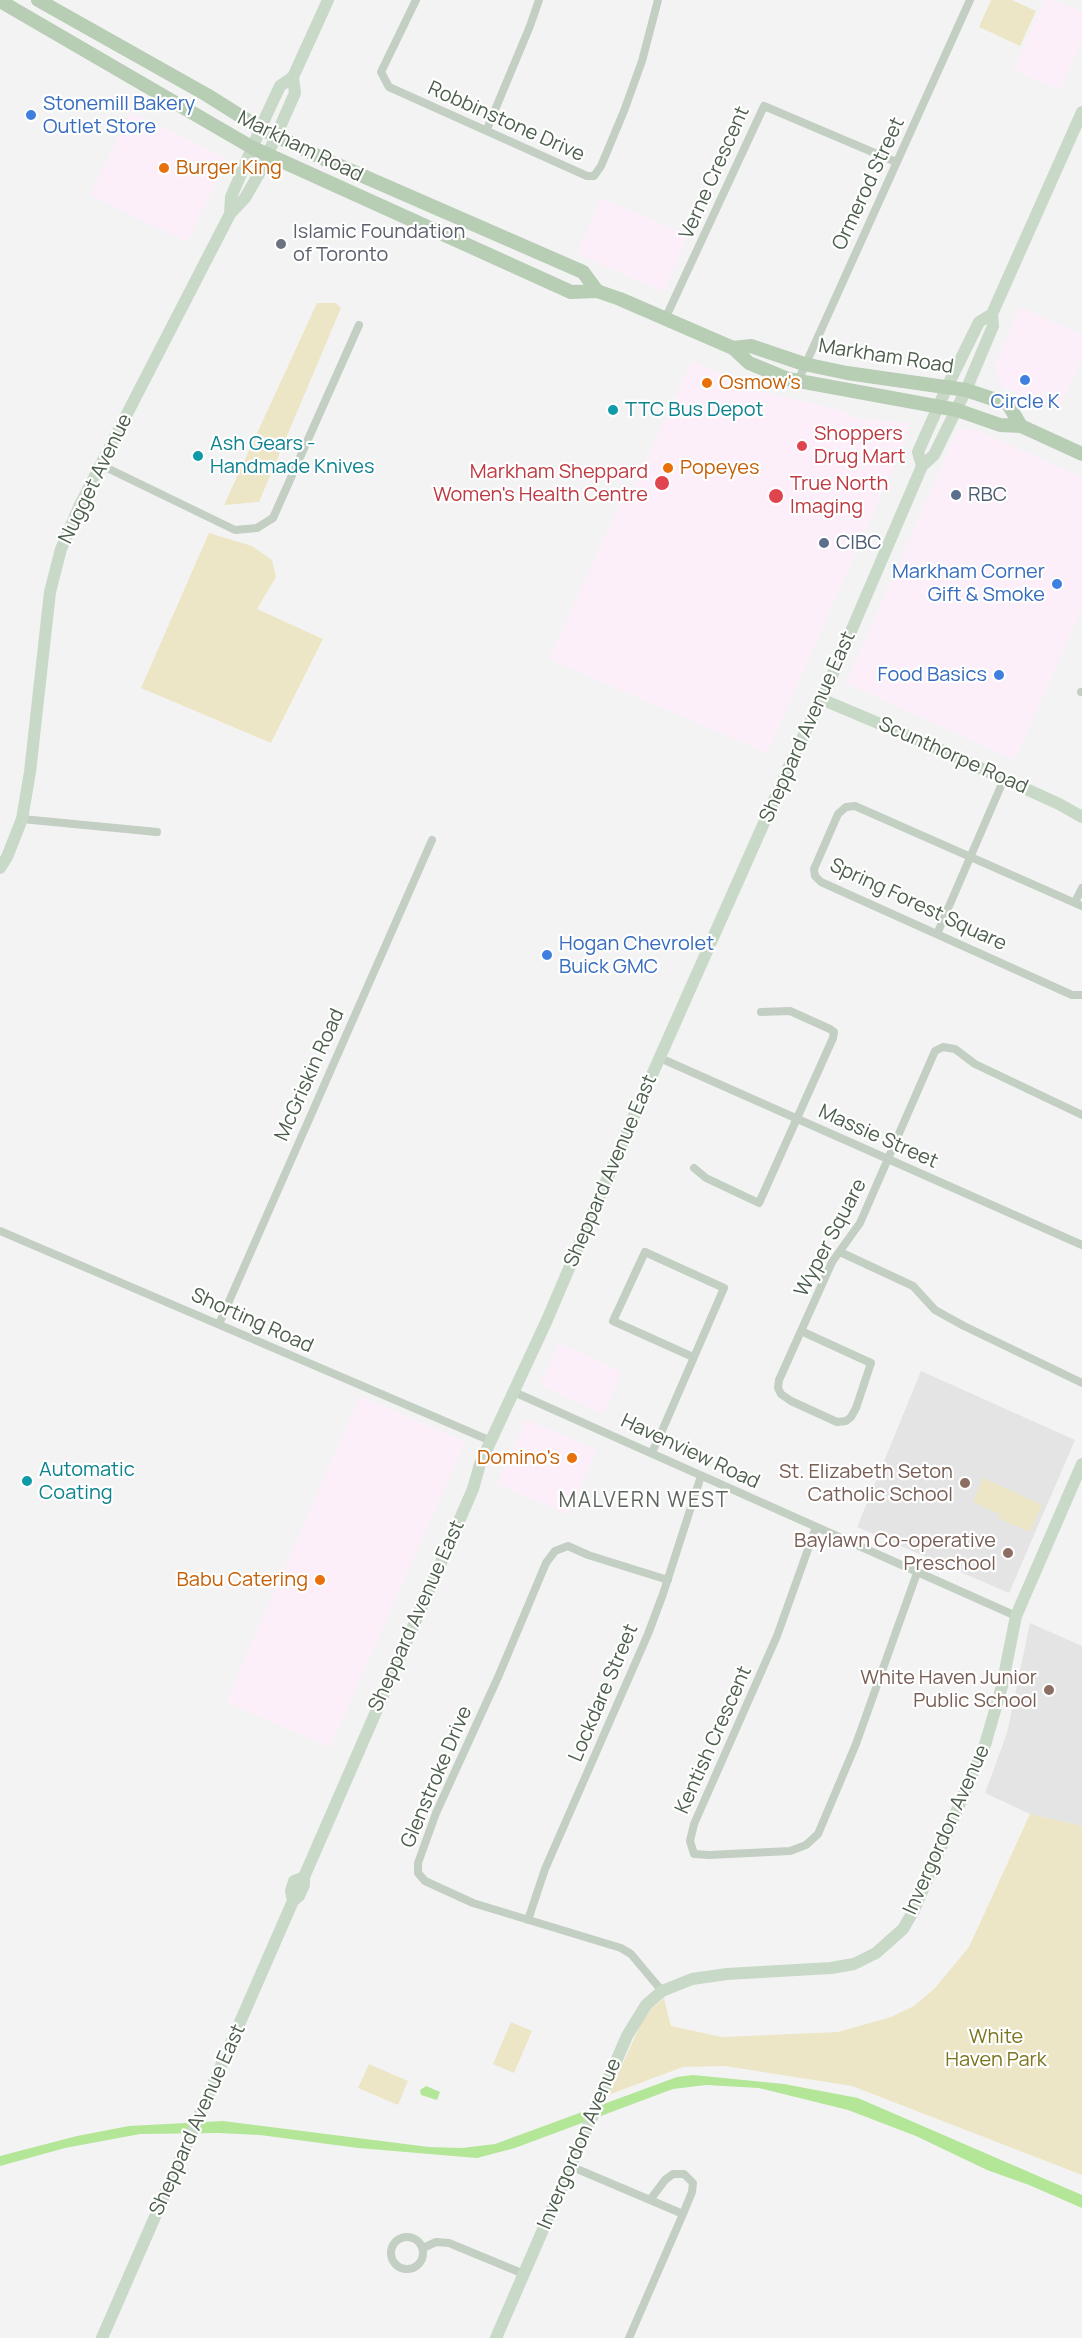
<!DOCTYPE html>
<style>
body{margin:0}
canvas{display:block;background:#f3f3f4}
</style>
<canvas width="1082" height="2338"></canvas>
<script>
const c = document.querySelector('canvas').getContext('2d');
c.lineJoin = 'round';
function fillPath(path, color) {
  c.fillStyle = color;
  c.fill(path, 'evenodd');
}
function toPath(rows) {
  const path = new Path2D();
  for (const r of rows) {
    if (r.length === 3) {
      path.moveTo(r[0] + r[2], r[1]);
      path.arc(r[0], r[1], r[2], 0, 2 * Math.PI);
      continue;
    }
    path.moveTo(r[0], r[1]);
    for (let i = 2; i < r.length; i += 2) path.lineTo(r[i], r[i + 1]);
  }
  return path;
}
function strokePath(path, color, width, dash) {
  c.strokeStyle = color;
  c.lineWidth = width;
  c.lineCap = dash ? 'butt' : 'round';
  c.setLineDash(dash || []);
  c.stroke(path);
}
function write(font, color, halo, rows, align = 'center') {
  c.font = font + ' Manrope,sans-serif';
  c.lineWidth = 4.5;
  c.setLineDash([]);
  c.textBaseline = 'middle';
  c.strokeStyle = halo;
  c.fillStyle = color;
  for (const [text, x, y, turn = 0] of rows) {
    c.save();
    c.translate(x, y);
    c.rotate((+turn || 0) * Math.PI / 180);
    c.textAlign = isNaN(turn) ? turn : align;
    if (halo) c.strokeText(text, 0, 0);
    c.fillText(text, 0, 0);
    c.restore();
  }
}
fillPath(toPath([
 [1044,0,1053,0,1082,12,1082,40,1060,90,1014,70],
 [131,112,228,159,187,242,90,195],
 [601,198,688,235,664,292,577,254],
 [1020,307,1082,335,1082,358,1059,410,1002,387,994,367],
 [692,361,763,392,840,410,855,418,907,423,910,430,767,753,549,659,626,490,632,490],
 [958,429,976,430,1082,477,1082,608,1015,760,846,683],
 [559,1343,622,1372,603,1414,540,1385],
 [360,1396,465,1442,330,1747,226,1702],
 [526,1419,597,1450,568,1515,497,1484]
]), '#fceffa');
fillPath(toPath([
 [921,1371,1075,1440,1009,1593,857,1527],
 [1030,1623,1082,1646,1082,1826,1030,1814,985,1793,1007,1733]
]), '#e4e4e5');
fillPath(toPath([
 [991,0,1012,0,1036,11,1020,46,979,27],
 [317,303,336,303,341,308,259,502,224,505],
 [209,533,252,546,272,560,276,577,257,609,323,639,271,743,141,688],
 [983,1478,1042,1505,1030,1532,998,1518,1000,1514,973,1502],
 [1030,1814,1082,1826,1082,2175,852,2086,725,2066,683,2067,608,2095,641,2024,650,2010,664,1998,671,2026,722,2037,838,2032,891,2017,914,2006,935,1988,969,1947],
 [511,2022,532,2031,514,2073,493,2064],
 [369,2064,408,2081,398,2105,358,2088]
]), '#ede6c6');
fillPath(toPath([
 [693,2075,784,2084,858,2098,1082,2195,1082,2208,1029,2185,987,2170,916,2136,848,2110,759,2088,706,2085,673,2089,515,2148,477,2158,358,2148,260,2135,218,2133,140,2134,65,2148,0,2166,0,2156,77,2136,129,2126,223,2121,429,2147,462,2148,495,2144,677,2077],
 [426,2086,440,2092,437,2100,421,2095,420,2090]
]), '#b4e697');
strokePath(toPath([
 [416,0,381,72,389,87,587,176,594,176,601,166,624,111,642,61,658,0],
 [487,129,530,26,539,0],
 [665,319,764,106,896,162],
 [798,381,970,0],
 [101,465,235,530,257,528,273,518,359,325],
 [1081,692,1082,692],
 [22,819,157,832],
 [1075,902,1082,888],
 [1082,906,855,806,846,807,838,814,814,869,815,876,821,882,1072,995,1082,995],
 [937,934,1004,779],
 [660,1058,1082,1245],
 [694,1168,706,1178,759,1203,833,1038,834,1032,830,1029,790,1011,761,1012],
 [0,1231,491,1441],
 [840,1252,913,1286,935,1310,964,1326,1082,1383],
 [219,1324,432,840],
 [801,1331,871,1363,856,1408,851,1417,846,1421,837,1422,791,1401,781,1394,778,1388,779,1380,832,1262,860,1223,935,1051,943,1047,955,1049,975,1064,1082,1115],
 [514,1392,1016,1616],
 [652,1452,658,1440,724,1288,645,1252,613,1321,693,1357],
 [816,1527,777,1636,694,1824,690,1841,694,1854,709,1855,790,1851,806,1845,818,1834,856,1744,917,1573],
 [528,1920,545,1869,648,1634,663,1594,701,1476],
 [662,1991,631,1954,621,1948,473,1903,425,1881,418,1873,418,1863,436,1813,499,1675,546,1563,555,1551,568,1546,588,1555,668,1580],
 [570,2166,683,2214,629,2338],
 [650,2200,665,2180,673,2174,684,2174,693,2183,692,2192,683,2214],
 [407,2253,16],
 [423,2248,436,2242,449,2243,524,2274]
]), '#c3cfc2', 8);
strokePath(toPath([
 [230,214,231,197,266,116,280,86,293,77,328,0],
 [922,466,918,452,947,387,979,322,992,314],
 [821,699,923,742,1059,804,1082,817],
 [0,868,7,857,22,819,30,772,50,592,61,549,79,507,230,214,245,198,260,172,295,93,293,77],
 [293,1901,291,1891,294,1881,304,1877],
 [102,2338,293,1901,299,1896,304,1885,304,1877,473,1489,480,1464,547,1320,640,1102,795,753,828,685,922,466,934,455,966,390,993,326,992,314,1082,112],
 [496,2338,627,2036,646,2005,662,1991,692,1979,727,1974,831,1968,854,1964,876,1953,903,1929,914,1910,985,1745,1002,1686,1016,1616,1082,1464]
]), '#c8d9c7', 12);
strokePath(toPath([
 [38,0,207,95,261,129,324,159,583,272,597,291],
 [0,1,253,148,571,292,597,291,620,299,733,348,749,363,788,379,957,410,1000,425,1021,426,1082,454],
 [733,348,751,346,804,364,847,373,966,390,1008,404,1021,426]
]), '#b7ceb5', 14);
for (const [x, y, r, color] of [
 [31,115,6,"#3f7fe0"],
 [164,168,6,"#e8710a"],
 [281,244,6,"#6b7280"],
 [1025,380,6,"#3f7fe0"],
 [707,383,6,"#e8710a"],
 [613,410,6,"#0f9aa8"],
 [802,446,6,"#e0444e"],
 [198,456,6,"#0f9aa8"],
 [668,468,6,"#e8710a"],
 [662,483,8,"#e0444e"],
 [956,495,6,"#5c6f8a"],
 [776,496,8,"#e0444e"],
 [824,543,6,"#5c6f8a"],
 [1057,584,6,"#3f7fe0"],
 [999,675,6,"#3f7fe0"],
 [547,955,6,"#3f7fe0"],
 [572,1458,6,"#e8710a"],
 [27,1481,6,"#0f9aa8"],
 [965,1483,6,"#8d6e63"],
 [1008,1553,6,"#8d6e63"],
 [320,1580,6,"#e8710a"],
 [1049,1690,6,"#8d6e63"]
]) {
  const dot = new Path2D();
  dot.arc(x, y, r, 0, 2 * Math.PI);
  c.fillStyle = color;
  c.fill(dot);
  strokePath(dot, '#fff', 2);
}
write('20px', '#366cbe', '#fff', [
 ["Stonemill Bakery",43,104],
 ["Outlet Store",43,127],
 ["Circle K",1025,402,"center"],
 ["Markham Corner",1045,572,"right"],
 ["Gift & Smoke",1045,595,"right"],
 ["Food Basics",987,675,"right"],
 ["Hogan Chevrolet",559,944],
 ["Buick GMC",559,967]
], 'left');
write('20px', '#4d5e4c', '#fff', [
 ["Robbinstone Drive",506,122,24],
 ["Markham Road",300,147,26],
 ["Verne Crescent",715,173,-66],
 ["Ormerod Street",869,184,-65],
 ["Markham Road",886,357,9],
 ["Nugget Avenue",96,479,-64],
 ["Sheppard Avenue East",808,727,-66],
 ["Scunthorpe Road",953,756,24],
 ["Spring Forest Square",918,905,25],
 ["McGriskin Road",310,1075,-66],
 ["Massie Street",878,1137,24],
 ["Sheppard Avenue East",611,1171,-67],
 ["Wyper Square",831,1238,-62],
 ["Shorting Road",252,1321,24],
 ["Havenview Road",690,1452,25],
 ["Sheppard Avenue East",417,1616,-66],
 ["Lockdare Street",604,1693,-67],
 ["Kentish Crescent",714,1740,-66],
 ["Glenstroke Drive",437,1777,-67],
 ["Invergordon Avenue",947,1830,-66],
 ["Sheppard Avenue East",198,2120,-66],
 ["Invergordon Avenue",580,2144,-67]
]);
write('20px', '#c56008', '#fff', [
 ["Burger King",176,168],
 ["Osmow's",719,383],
 ["Popeyes",680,468],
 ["Domino's",560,1458,"right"],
 ["Babu Catering",308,1580,"right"]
], 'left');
write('20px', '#5b616d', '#fff', [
 ["Islamic Foundation",293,232],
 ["of Toronto",293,255]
], 'left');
write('20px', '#0d838f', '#fff', [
 ["TTC Bus Depot",625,410],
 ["Ash Gears -",210,444],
 ["Handmade Knives",210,467],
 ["Automatic",39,1470],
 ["Coating",39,1493]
], 'left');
write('20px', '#be3a42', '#fff', [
 ["Shoppers",814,434],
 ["Drug Mart",814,457],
 ["Markham Sheppard",648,472,"right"],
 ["Women's Health Centre",648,495,"right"],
 ["True North",790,484],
 ["Imaging",790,507]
], 'left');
write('20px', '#4e5e75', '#fff', [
 ["RBC",968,495],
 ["CIBC",836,543]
], 'left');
write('20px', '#785e54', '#fff', [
 ["St. Elizabeth Seton",953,1472],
 ["Catholic School",953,1495],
 ["Baylawn Co-operative",996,1541],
 ["Preschool",996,1564],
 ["White Haven Junior",1037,1678],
 ["Public School",1037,1701]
], 'right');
write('20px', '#7c7520', '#fff', [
 ["White",996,2037],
 ["Haven Park",996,2060]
]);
c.letterSpacing = '1.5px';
write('21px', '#5f675f', '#fff', [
 ["MALVERN WEST",644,1501]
]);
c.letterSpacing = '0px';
</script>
